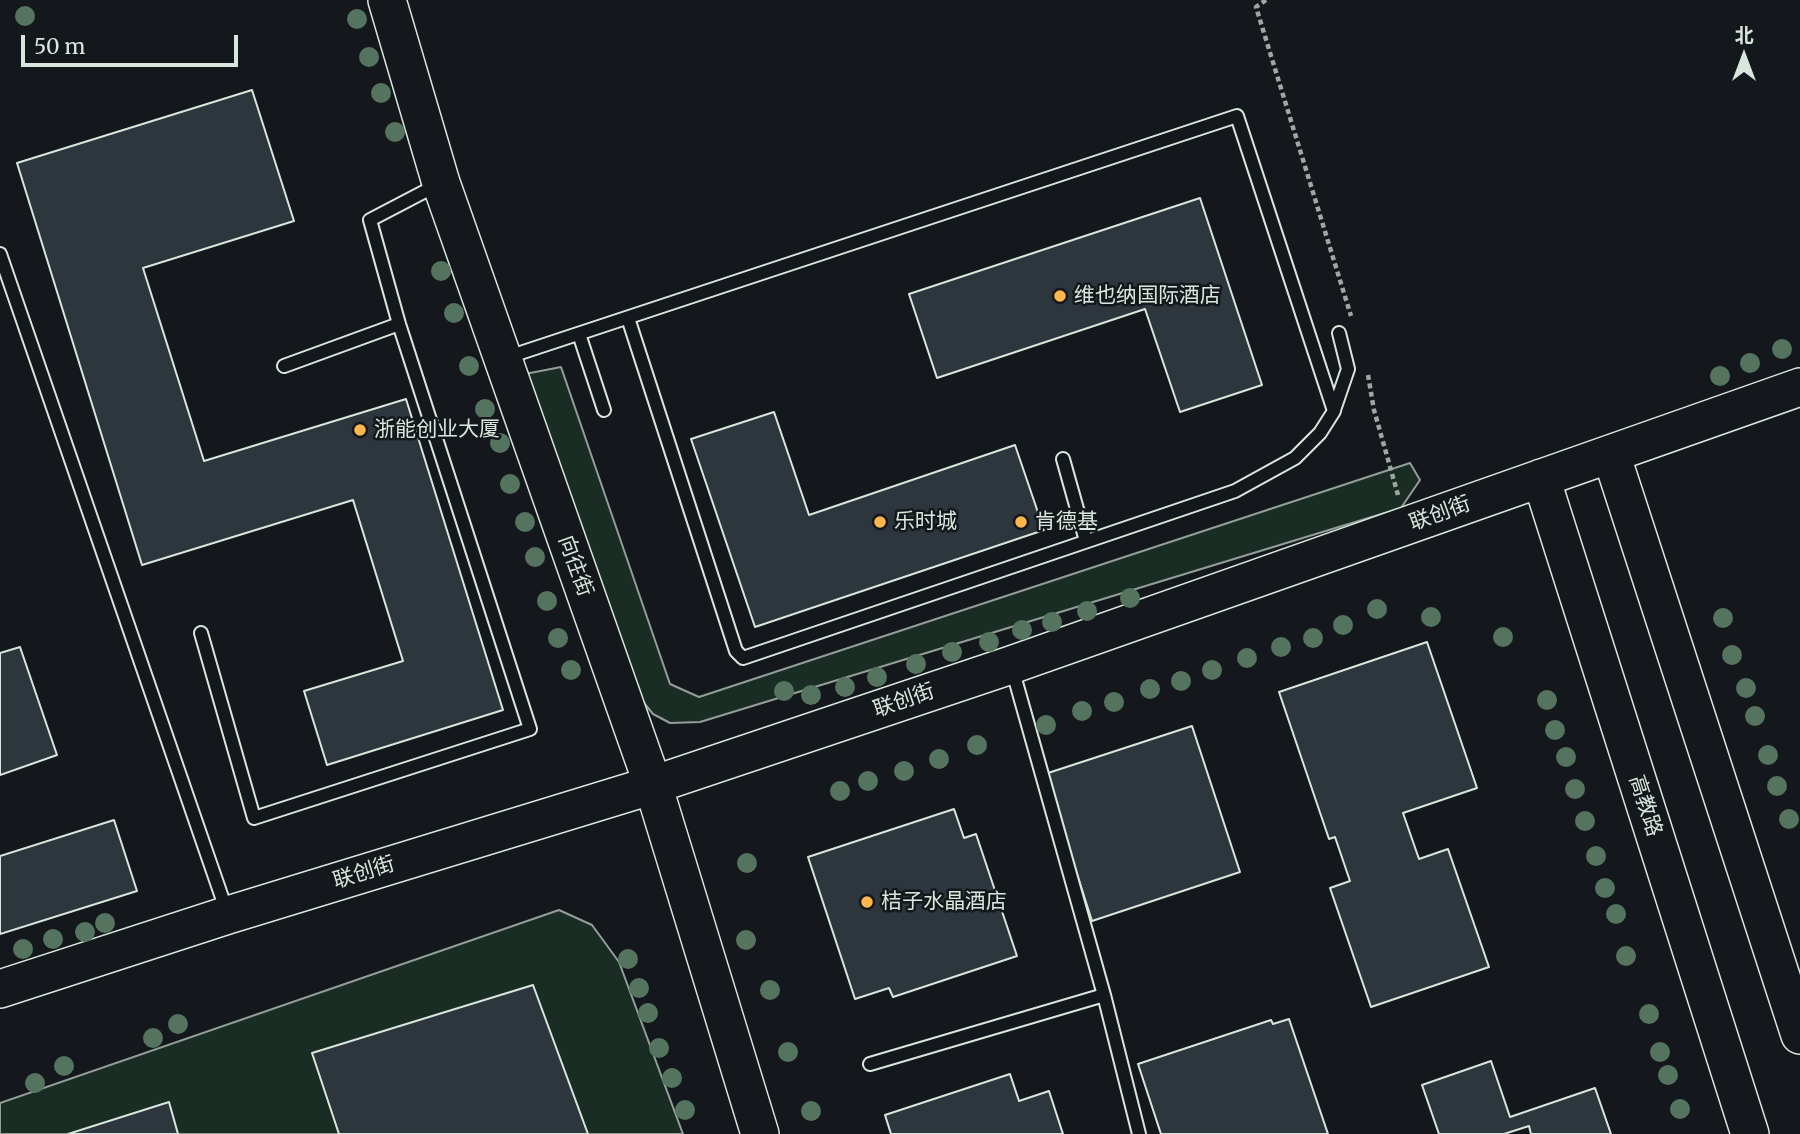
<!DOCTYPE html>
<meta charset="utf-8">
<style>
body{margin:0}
#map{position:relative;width:1800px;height:1134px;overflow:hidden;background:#14181c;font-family:Merriweather,"Noto Sans SC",serif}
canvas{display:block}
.north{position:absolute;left:1709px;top:21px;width:70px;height:70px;-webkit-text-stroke:5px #14181c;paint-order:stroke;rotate:0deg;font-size:19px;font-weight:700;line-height:28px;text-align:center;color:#d8e6dc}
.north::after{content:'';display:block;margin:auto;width:24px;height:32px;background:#d8e6dc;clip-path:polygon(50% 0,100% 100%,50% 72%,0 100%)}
.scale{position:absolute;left:21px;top:35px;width:217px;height:32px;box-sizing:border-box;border:4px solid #d8e6dc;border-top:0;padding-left:9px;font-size:21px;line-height:24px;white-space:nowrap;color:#d8e6dc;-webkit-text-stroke:5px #14181c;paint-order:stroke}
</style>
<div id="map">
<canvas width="1800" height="1134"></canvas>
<div class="north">北</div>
<div class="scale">50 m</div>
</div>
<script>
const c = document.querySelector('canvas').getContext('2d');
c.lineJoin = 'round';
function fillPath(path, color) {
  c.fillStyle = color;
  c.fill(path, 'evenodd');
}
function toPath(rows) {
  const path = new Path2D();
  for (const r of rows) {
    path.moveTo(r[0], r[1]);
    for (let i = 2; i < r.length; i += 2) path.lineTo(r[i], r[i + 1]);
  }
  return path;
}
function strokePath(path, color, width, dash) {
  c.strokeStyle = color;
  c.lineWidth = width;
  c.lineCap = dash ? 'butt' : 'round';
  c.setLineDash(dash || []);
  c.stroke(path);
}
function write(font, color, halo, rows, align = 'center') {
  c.font = font + ' Merriweather,"Noto Sans SC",serif';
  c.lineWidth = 5;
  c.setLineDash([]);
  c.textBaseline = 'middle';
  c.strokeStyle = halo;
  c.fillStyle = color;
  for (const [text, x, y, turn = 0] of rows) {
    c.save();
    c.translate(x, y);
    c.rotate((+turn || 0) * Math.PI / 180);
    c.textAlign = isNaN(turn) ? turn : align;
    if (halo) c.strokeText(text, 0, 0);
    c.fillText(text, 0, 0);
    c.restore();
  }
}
const green = toPath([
 [561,367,670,684,699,697,1410,463,1420,480,1401,508,700,722,670,723,653,714,635,692,525,374,561,367],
 [559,910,592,925,619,962,683,1134,0,1134,0,1103,559,910]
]);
fillPath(green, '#1a2d24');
strokePath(green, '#939e99', 2);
const building = toPath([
 [252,90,294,221,143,268,204,461,406,399,503,710,327,765,304,691,403,661,353,500,142,565,17,163,252,90],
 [1200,198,1262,385,1180,412,1145,309,937,378,909,294,1200,198],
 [774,412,809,515,1015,445,1044,530,755,627,691,439,774,412],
 [1427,642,1477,788,1403,813,1419,859,1448,849,1489,967,1371,1007,1330,888,1350,881,1335,837,1329,839,1279,692,1427,642],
 [20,647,57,755,0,775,0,653,20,647],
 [1192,726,1240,872,1092,921,1045,774,1192,726],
 [954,809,964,838,976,834,1017,956,893,997,889,988,855,999,808,857,954,809],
 [114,820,137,891,0,934,0,856,114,820],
 [533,985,588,1134,339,1134,312,1053,533,985],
 [1289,1019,1328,1134,1161,1134,1138,1064,1271,1020,1273,1024,1289,1019],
 [1491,1061,1510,1117,1595,1088,1611,1134,1531,1134,1529,1126,1504,1134,1439,1134,1422,1085,1491,1061],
 [1010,1074,1019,1101,1049,1091,1063,1134,891,1134,885,1115,1010,1074],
 [169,1102,178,1134,68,1134,169,1102]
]);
fillPath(building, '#2c363c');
strokePath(building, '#d8e6dc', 2);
const lane = toPath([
 [0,254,227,912],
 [579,334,604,410],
 [505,358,1237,116,1334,411,1320,433,1295,458,1235,491,743,658,736,651,628,318],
 [284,366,399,324],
 [1334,410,1348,369,1339,333],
 [1063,459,1086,541],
 [201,633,254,818,530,729,399,324,370,220,437,185],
 [1012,668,1104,995,1139,1134],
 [870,1064,1104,995]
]);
const secondary = toPath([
 [387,0,441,183,653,785,760,1134],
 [1611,454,1800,1035],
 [1541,478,1750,1134],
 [0,989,228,915,653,785,1011,665,1800,387]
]);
strokePath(lane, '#d8e6dc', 16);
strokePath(secondary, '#d8e6dc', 40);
strokePath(toPath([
 [1266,0,1256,7,1351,316],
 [1368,375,1374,410,1398,495]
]), '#9da8a2', 4.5, [5, 3.5]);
strokePath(lane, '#14181c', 12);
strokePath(secondary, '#14181c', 37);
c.fillStyle = '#55745f';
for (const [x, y] of [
 [25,16],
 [357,19],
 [369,57],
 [381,93],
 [395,132],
 [441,271],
 [454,313],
 [1782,349],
 [1750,363],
 [469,366],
 [1720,376],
 [485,409],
 [500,443],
 [510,484],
 [525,522],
 [535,557],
 [1130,598],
 [547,601],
 [1377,609],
 [1087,611],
 [1431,617],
 [1723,618],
 [1052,622],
 [1343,625],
 [1022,630],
 [1503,637],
 [558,638],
 [1313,638],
 [989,642],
 [1281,647],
 [952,652],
 [1732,655],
 [1247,658],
 [916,664],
 [571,670],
 [1212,670],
 [877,677],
 [1181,681],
 [845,687],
 [1746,688],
 [1150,689],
 [784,691],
 [811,695],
 [1547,700],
 [1114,702],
 [1082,711],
 [1755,716],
 [1046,725],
 [1555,730],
 [977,745],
 [1768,755],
 [1566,757],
 [939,759],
 [904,771],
 [868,781],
 [1777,786],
 [1575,789],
 [840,791],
 [1789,819],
 [1585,821],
 [1596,856],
 [747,863],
 [1605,888],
 [1616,914],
 [105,923],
 [85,932],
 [53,939],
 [746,940],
 [23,949],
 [1626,956],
 [628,959],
 [639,988],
 [770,990],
 [648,1013],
 [1649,1014],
 [178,1024],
 [153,1038],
 [659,1048],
 [788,1052],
 [1660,1052],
 [64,1066],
 [1668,1075],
 [672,1078],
 [35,1083],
 [1680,1109],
 [685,1110],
 [811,1111]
]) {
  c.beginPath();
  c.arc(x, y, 10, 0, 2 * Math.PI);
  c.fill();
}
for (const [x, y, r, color] of [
 [1060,296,7,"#ffb74d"],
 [360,430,7,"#ffb74d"],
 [880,522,7,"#ffb74d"],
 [1021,522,7,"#ffb74d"],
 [867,902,7,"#ffb74d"]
]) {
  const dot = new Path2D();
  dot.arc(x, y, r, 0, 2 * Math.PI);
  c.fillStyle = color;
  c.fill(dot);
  strokePath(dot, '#14181c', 2.5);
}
write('21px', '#d8e6dc', '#14181c', [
 ["维也纳国际酒店",1074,296],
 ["浙能创业大厦",374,430],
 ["乐时城",894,522],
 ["肯德基",1035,522],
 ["桔子水晶酒店",881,902]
], 'left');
write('21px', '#d8e6dc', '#14181c', [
 ["联创街",1440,514,-20],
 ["向往街",575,566,70],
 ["联创街",904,701,-19],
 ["高教路",1645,806,72],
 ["联创街",364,873,-17]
]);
</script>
